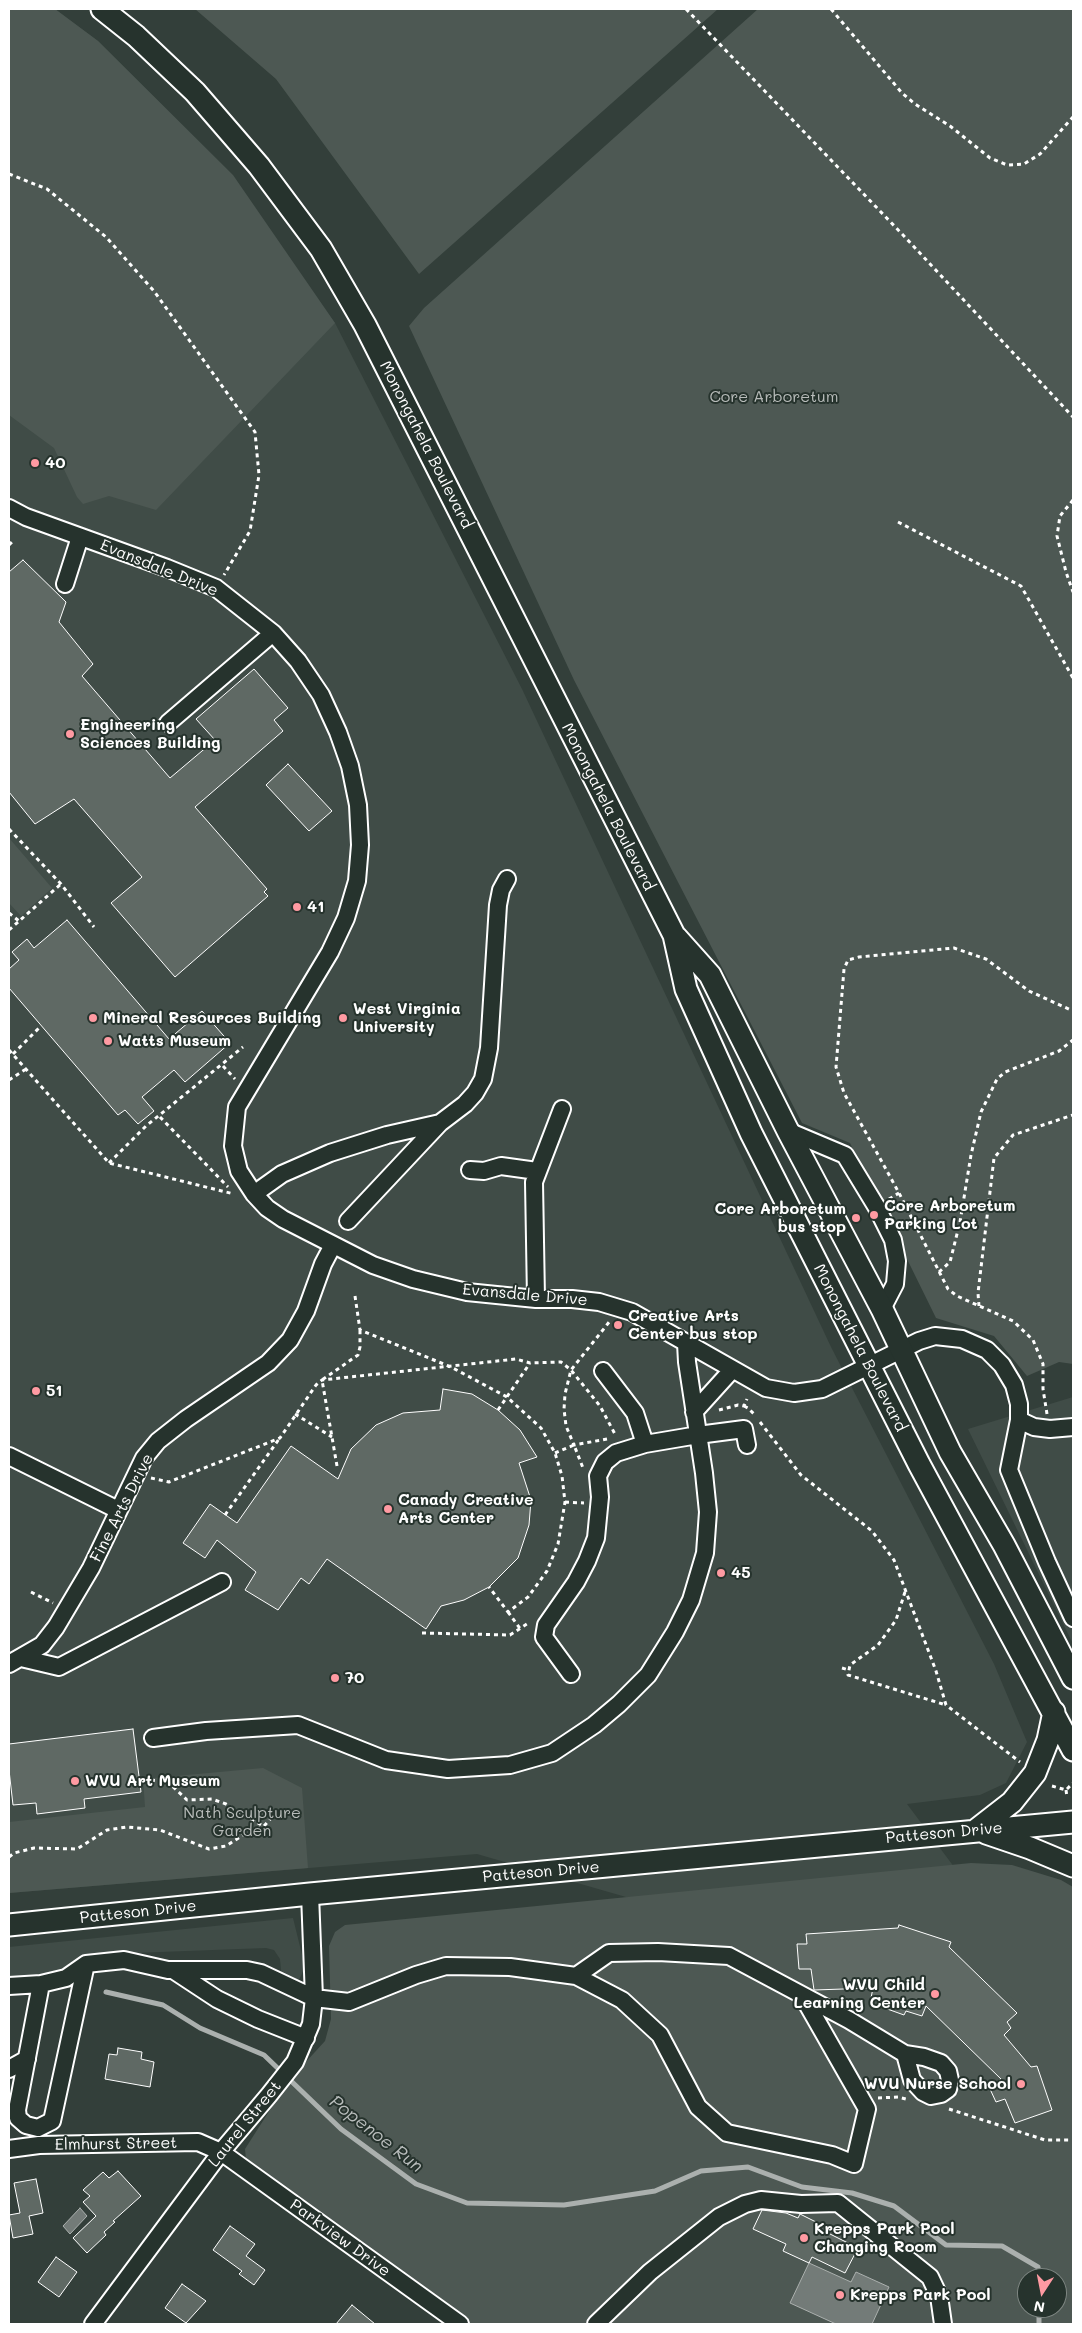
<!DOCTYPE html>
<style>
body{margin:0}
#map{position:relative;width:1082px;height:2333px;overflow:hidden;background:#333f3a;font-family:Mali,sans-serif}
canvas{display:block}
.frame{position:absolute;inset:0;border:10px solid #fff;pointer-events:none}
.north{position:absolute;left:1017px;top:2268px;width:50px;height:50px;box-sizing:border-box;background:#26332d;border:1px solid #7d8581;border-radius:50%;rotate:191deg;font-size:14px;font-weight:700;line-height:20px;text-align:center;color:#fff}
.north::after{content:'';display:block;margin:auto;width:18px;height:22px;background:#ff9aa2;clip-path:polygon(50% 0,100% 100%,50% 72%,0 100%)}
</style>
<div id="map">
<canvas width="1082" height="2333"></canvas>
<div class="frame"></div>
<div class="north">N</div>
</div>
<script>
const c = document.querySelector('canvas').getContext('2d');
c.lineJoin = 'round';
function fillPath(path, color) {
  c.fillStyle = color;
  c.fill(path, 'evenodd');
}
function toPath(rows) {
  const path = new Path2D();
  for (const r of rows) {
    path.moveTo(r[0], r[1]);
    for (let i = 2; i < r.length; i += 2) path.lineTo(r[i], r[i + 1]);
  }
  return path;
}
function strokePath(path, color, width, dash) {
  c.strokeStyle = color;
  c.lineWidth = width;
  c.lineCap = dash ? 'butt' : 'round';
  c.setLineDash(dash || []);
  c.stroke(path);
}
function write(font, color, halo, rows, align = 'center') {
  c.font = font + ' Mali,sans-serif';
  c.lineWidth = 4;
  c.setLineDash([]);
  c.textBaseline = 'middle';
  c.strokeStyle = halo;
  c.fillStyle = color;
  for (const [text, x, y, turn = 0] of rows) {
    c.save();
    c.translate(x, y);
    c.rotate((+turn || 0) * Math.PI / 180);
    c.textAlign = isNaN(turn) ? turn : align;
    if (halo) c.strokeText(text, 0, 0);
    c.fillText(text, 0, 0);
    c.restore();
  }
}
fillPath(toPath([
 [9,9,55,9,98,41,202,145,335,323,522,689,831,1347,994,1664,1027,1742,1006,1783,980,1795,907,1804,1073,2026,477,1854,9,1893],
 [1073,1397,1073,1644,968,1429],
 [293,1918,305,1967,299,1980,282,1980,280,1959,274,1950,266,1948,80,1955,81,1988,9,1987,9,1947]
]), '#404c47');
fillPath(toPath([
 [9,9,55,9,98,41,233,175,335,323,156,510,109,496,83,504,77,497,54,448,9,415],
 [195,9,718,9,419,274,276,79],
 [758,9,1073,9,1073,1364,1059,1362,1027,1376,994,1336,936,1318,850,1143,802,1123,574,680,409,326,424,308],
 [9,838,52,888,21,916,9,903],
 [263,1768,302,1788,308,1868,9,1893,9,1822,145,1807,143,1779],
 [971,1863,1012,1865,1061,1880,1073,1887,1073,2324,460,2324,247,2170,245,2149,275,2102,304,2064,325,2041,331,2019,329,1946,335,1932,345,1925],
 [1027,2278,1057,2278,1057,2308,1027,2308]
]), '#4d5853');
const water = toPath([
 [80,2208,87,2216,70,2234,63,2226,80,2208],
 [809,2263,851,2282,856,2272,889,2287,872,2324,836,2324,790,2303,809,2263]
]);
fillPath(water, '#737b78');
strokePath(water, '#abb0ae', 1);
strokePath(toPath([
 [106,1992,163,2005,200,2028,264,2055,341,2129,416,2184,467,2203,564,2205,655,2191,701,2171,748,2167,802,2187,852,2193,894,2206,946,2245,1002,2246,1038,2267,1039,2278],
 [1039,2308,1039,2324]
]), '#abb0ae', 5);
const building = toPath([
 [23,560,66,602,59,622,93,664,82,676,170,778,215,740,196,719,254,669,288,708,274,720,283,731,195,807,267,889,264,892,268,896,175,977,111,903,142,877,74,799,35,824,9,792,9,572,23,560],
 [288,764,332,811,309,831,266,785,288,764],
 [67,920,169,1039,202,1011,230,1043,185,1082,174,1070,142,1097,154,1111,138,1124,125,1110,118,1115,9,988,9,969,19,960,12,952,27,939,34,948,67,920],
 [443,1389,472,1394,498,1410,520,1430,537,1457,519,1463,531,1500,529,1525,518,1558,489,1587,464,1600,441,1606,426,1629,327,1559,309,1584,301,1578,278,1610,245,1590,256,1572,217,1540,205,1558,183,1543,210,1504,237,1523,291,1446,338,1479,351,1449,376,1425,403,1413,440,1410,443,1389],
 [133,1729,141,1792,84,1799,85,1808,37,1814,36,1803,13,1805,9,1770,9,1744,133,1729],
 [899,1925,951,1942,949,1947,1017,2013,1007,2022,1011,2028,1004,2035,1031,2067,1037,2066,1052,2110,1015,2123,1005,2099,996,2102,990,2089,1000,2086,997,2082,1001,2079,926,2006,922,2016,906,2011,904,2015,879,2006,881,2002,871,1998,873,1988,814,1990,811,1969,799,1969,797,1944,807,1944,806,1934,898,1928,899,1925],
 [118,2048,142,2052,141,2059,154,2062,150,2087,105,2079,109,2054,117,2055,118,2048],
 [118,2171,141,2196,113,2221,115,2222,104,2232,106,2235,87,2253,73,2238,96,2216,83,2202,90,2196,83,2190,103,2172,109,2178,118,2171],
 [36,2179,43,2213,29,2216,33,2234,13,2238,9,2215,20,2213,14,2183,36,2179],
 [762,2210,786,2213,798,2218,800,2214,826,2227,824,2231,858,2248,845,2273,812,2257,809,2263,783,2251,786,2244,753,2229,762,2210],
 [230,2226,255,2244,246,2256,265,2270,254,2285,239,2274,242,2271,213,2250,230,2226],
 [56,2257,77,2272,59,2297,38,2282,56,2257],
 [182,2284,206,2301,186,2323,165,2308,182,2284],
 [352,2305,375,2324,336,2324,352,2305]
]);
fillPath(building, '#5f6964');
strokePath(building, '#fff', 1);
const minor = toPath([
 [9,508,26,517,167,568,216,588,273,633,298,661,321,695,338,732,350,766,358,805,360,845,357,881,346,918,330,952,237,1107,233,1146,239,1171,254,1194,267,1208,283,1219,373,1265,413,1279,467,1292,536,1299,572,1299,599,1302,632,1312,766,1388,794,1393,822,1389,919,1341,935,1336,962,1339,987,1350,1002,1365,1014,1385,1019,1404,1019,1420,1009,1470,1047,1562,1073,1618],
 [65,584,80,537],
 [168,723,273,633],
 [788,1131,845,1155,876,1206,893,1240,897,1261,895,1284,882,1309],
 [470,1170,484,1171,501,1166,537,1171],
 [254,1194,282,1174,330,1153,387,1135,440,1123,465,1104,475,1093,483,1079,489,1048,498,905,501,890,507,879],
 [348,1221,440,1123],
 [536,1299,534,1182,562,1109],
 [603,1371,635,1413,645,1444],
 [694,1412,732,1370],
 [1019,1420,1034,1427,1050,1429,1073,1427],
 [9,1456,118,1510],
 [21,1658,59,1667,222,1582],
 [9,1664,42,1645,56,1627,91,1568,144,1458,158,1441,186,1419,268,1363,290,1340,306,1311,323,1264,333,1245],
 [571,1674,544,1637,546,1625,576,1582,587,1561,596,1538,600,1497,598,1476,605,1462,616,1453,645,1444,698,1435,744,1429,747,1445],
 [153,1738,206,1731,298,1725,386,1760,448,1769,510,1765,552,1753,594,1725,619,1704,648,1675,675,1632,691,1600,705,1553,708,1512,704,1473,687,1362,686,1343],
 [173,1970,217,1999,258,2019,306,2038],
 [576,1976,622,2000,660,2035,698,2107,727,2133,832,2155,854,2164,867,2109,802,1995],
 [41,1984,17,2110,18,2118,26,2125,38,2128,52,2121,86,1964],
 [9,1986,41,1984,66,1978,86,1964,124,1960,168,1970,247,1970,261,1973,314,1998,349,2002,416,1975,446,1966,510,1967,576,1976,609,1953,658,1952,729,1956,849,2020,905,2054,924,2057,941,2063,948,2071,950,2080,948,2089,941,2094,931,2096,923,2092,912,2080,905,2054],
 [9,2069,27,2059],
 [9,2149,39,2145,198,2142,221,2152,460,2324],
 [93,2324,221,2152,269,2095,295,2062,311,2024,314,1998,310,1894],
 [596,2324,650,2272,719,2217,745,2204,761,2200,801,2204,838,2203,930,2277,939,2296,943,2324]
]);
const major = toPath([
 [102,9,136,36,195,92,259,166,321,249,365,325,674,935,686,989,751,1133,919,1464,1073,1750],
 [676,937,710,975,788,1131,882,1309,950,1452,1004,1545,1073,1678],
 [976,1830,1012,1802,1035,1773,1048,1740,1054,1712],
 [986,1833,1030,1848,1073,1866],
 [9,1925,310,1894,1073,1822]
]);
strokePath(minor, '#fff', 20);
strokePath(major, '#fff', 25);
strokePath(toPath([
 [686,9,903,235,1073,417],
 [831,9,902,93,915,104,950,126,990,158,1007,165,1024,164,1040,154,1073,117],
 [9,174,47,189,106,237,154,291,255,432,259,475,250,531,224,575],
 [1073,500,1060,516,1057,536,1066,572,1073,592],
 [898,522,1021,586,1073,678],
 [9,545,14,540],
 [9,829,61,884,94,927],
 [9,913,19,921],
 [9,930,61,884],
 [9,1050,109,1163,234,1194],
 [13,1054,41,1026],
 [223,1066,235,1079],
 [9,1080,26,1069],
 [160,1117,228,1187],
 [109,1163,146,1126,243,1047],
 [889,1199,899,1193],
 [939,1272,950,1262,960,1222,971,1155,981,1112,997,1079,1005,1072,1059,1051,1073,1040],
 [355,1296,360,1330,451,1367,507,1397,541,1428,555,1453,562,1476,565,1502,558,1544,547,1571,528,1597,508,1612,489,1587],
 [979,1306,978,1293,994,1158,1013,1135,1073,1115],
 [744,1406,748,1408,755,1415],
 [498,1410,530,1363],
 [719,1410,738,1405,744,1406,747,1399],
 [295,1414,332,1437],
 [1047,1414,1043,1389,1043,1364,1033,1340,1013,1321,957,1296,948,1289,899,1193,844,1093,836,1067,844,969,848,960,859,957,954,948,986,959,1029,991,1073,1011],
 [760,1422,801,1475,872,1531,894,1560,936,1671,946,1705,1020,1762],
 [607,1439,574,1445,566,1426,564,1409,565,1394,571,1370,610,1321],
 [555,1453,574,1445,583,1468],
 [337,1466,322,1380,358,1355,360,1347,360,1330],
 [151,1478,169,1482,280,1438,316,1385,322,1380,516,1359,530,1363,561,1362,571,1370,600,1406,616,1436],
 [565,1502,584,1503],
 [225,1515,279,1439],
 [31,1592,53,1603],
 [905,1592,896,1620,878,1645,850,1665,848,1675,946,1705],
 [508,1612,521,1630],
 [422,1633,510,1635,530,1622],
 [842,1668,849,1670],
 [143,1779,168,1782,187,1800,212,1799,226,1804,263,1826],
 [1052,1786,1066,1790,1073,1783],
 [1066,1790,1067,1797],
 [9,1857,14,1853,34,1848,77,1849,107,1830,127,1827,160,1830,209,1849,226,1846,248,1832,264,1826,273,1816],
 [878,2098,898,2097,906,2099],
 [949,2109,1045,2140,1073,2140]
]), '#fff', 3, [4, 4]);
strokePath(minor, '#26332d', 16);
strokePath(major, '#26332d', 21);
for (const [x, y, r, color] of [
 [35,463,5,"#ff9aa2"],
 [70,734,5,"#ff9aa2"],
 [297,907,5,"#ff9aa2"],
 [93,1018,5,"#ff9aa2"],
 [343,1018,5,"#ff9aa2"],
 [108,1041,5,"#ff9aa2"],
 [874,1215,5,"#ff9aa2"],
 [856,1218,5,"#ff9aa2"],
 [618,1325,5,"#ff9aa2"],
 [36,1391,5,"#ff9aa2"],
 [388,1509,5,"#ff9aa2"],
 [721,1573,5,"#ff9aa2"],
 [335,1678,5,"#ff9aa2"],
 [75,1781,5,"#ff9aa2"],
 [935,1994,5,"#ff9aa2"],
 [1021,2084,5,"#ff9aa2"],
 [804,2238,5,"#ff9aa2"],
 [840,2295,5,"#ff9aa2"]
]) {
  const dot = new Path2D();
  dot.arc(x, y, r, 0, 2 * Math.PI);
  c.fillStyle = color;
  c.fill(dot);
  strokePath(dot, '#26332d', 2);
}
write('16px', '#b8bcba', '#26332d', [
 ["Core Arboretum",774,397],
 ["Nath Sculpture",242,1813],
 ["Garden",242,1831]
]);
write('16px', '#fff', '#26332d', [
 ["Monongahela Boulevard",426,445,63],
 ["Evansdale Drive",159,568,22],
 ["Monongahela Boulevard",608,807,63],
 ["Evansdale Drive",525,1295,5],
 ["Monongahela Boulevard",860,1348,63],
 ["Fine Arts Drive",122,1508,-63],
 ["Patteson Drive",944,1833,-5],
 ["Patteson Drive",541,1872,-5],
 ["Patteson Drive",138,1912,-6],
 ["Laurel Street",245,2124,-51],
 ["Elmhurst Street",116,2144,-1],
 ["Parkview Drive",340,2238,36]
]);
write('bold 16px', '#fff', '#26332d', [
 ["40",45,463],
 ["Engineering",80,725],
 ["Sciences Building",80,743],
 ["41",307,907],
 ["West Virginia",353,1009],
 ["University",353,1027],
 ["Mineral Resources Building",103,1018],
 ["Watts Museum",118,1041],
 ["Core Arboretum",884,1206],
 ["Parking Lot",884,1224],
 ["Core Arboretum",846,1209,"right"],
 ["bus stop",846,1227,"right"],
 ["Creative Arts",628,1316],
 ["Center bus stop",628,1334],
 ["51",46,1391],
 ["Canady Creative",398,1500],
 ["Arts Center",398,1518],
 ["45",731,1573],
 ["70",345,1678],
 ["WVU Art Museum",85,1781],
 ["WVU Child",925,1985,"right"],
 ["Learning Center",925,2003,"right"],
 ["WVU Nurse School",1011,2084,"right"],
 ["Krepps Park Pool",814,2229],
 ["Changing Room",814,2247],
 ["Krepps Park Pool",850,2295]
], 'left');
write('italic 18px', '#b9bdbc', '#26332d', [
 ["Popenoe Run",376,2134,38]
]);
</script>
